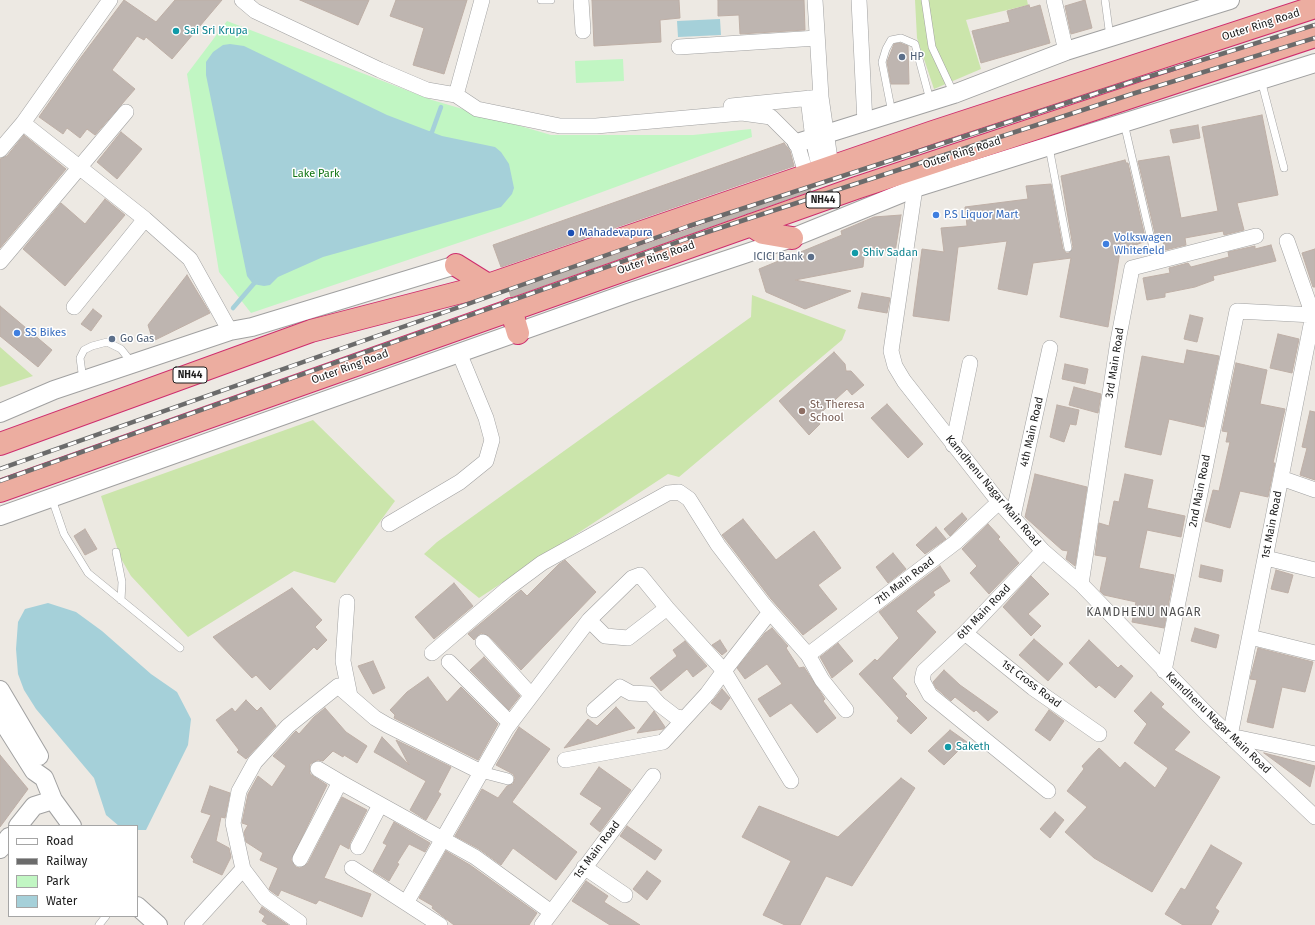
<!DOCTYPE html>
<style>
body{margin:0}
#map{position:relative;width:1315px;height:925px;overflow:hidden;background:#ede9e3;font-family:"Fira Sans",sans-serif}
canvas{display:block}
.legend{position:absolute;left:8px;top:825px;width:130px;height:92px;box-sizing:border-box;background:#fff;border:1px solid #a5a5a5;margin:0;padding:5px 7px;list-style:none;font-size:12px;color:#1d1d1d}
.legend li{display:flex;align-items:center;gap:8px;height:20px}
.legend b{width:20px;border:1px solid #a5a5a5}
</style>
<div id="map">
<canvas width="1315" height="925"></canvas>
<ul class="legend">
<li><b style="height:5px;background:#fff"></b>Road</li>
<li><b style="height:5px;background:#6b6b6b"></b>Railway</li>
<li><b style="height:11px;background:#c1f6c3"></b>Park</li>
<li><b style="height:11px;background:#a5d0d9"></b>Water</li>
</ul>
</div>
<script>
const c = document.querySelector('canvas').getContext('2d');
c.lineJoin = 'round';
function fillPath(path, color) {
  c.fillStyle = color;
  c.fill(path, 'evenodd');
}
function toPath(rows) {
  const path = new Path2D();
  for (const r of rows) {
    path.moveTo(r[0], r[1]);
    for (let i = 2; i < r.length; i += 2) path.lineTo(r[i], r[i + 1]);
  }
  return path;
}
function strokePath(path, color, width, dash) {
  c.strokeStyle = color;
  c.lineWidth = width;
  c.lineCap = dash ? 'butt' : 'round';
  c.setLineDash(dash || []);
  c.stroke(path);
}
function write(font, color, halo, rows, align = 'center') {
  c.font = font + ' "Fira Sans",sans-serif';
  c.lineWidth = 3;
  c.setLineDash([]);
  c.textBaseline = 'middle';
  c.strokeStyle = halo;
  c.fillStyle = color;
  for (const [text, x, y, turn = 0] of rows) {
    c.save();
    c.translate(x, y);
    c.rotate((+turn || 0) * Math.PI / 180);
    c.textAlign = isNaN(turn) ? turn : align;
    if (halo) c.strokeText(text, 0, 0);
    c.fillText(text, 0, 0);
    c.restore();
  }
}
fillPath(toPath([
 [915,0,1027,0,1028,5,966,20,981,69,934,89,917,38],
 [752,295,846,330,842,340,679,477,668,474,479,598,424,554,437,542,751,317],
 [0,347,33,376,0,387],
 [313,420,395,501,335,583,294,571,188,637,131,576,120,557,101,496]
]), '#cbe5ab');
fillPath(toPath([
 [227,21,432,100,551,135,693,135,751,129,752,137,523,221,251,313,219,272,187,74],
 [623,59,624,81,576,83,575,61]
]), '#c1f6c3');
fillPath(toPath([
 [720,19,721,35,678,37,677,21],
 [230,44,244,46,387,115,442,136,495,147,501,152,509,164,514,188,512,194,501,207,323,257,278,277,270,285,264,286,253,284,247,276,206,75,206,62,213,52,223,45],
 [48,603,76,612,102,631,151,674,177,692,191,719,188,745,146,830,137,830,137,826,119,826,106,815,94,778,36,709,24,690,18,674,16,649,18,622,25,609]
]), '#a5d0d9');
strokePath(toPath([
 [428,135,432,132,441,107],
 [233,308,257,280]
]), '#a5d0d9', 4.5);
const building = toPath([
 [124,0,156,22,175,0,222,0,172,59,146,37,144,40,137,36,112,70,135,89,95,135,87,129,80,138,67,128,63,134,39,117,79,60,124,0],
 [300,0,369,0,358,25,300,0],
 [396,0,467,0,444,74,413,65,424,28,390,16,396,0],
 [592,0,679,0,680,18,660,20,661,42,594,46,592,0],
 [718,0,804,0,805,30,740,34,739,15,718,16,718,0],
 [1085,0,1092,28,1071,34,1065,6,1085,0],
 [1029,5,1030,8,1040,5,1050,43,981,63,972,31,1010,22,1007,11,1029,5],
 [900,43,908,46,909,84,891,84,887,62,894,44,900,43],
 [1262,115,1278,195,1237,203,1244,230,1224,235,1223,231,1185,238,1186,245,1165,250,1162,236,1156,238,1138,161,1169,156,1181,218,1218,211,1202,127,1262,115],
 [1198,125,1200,138,1173,143,1170,130,1198,125],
 [121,132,142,149,117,179,97,162,121,132],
 [24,135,66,169,0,248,0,159,7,156,24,135],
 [784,143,790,151,794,166,501,267,493,245,784,143],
 [1125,160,1126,163,1128,163,1146,241,1120,251,1108,327,1060,317,1071,258,1033,263,1027,295,998,289,1007,241,958,247,949,321,913,316,922,249,944,252,941,228,967,226,965,207,1028,199,1026,186,1051,184,1063,249,1066,253,1069,253,1073,247,1061,176,1125,160],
 [810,188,811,191,511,297,509,291,810,188],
 [105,199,125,215,65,286,23,249,61,203,85,224,105,199],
 [901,215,895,252,865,247,863,267,795,280,851,291,805,309,766,292,759,269,842,235,841,231,874,217,901,215],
 [1271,245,1276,261,1213,276,1214,280,1195,287,1165,293,1165,297,1147,300,1143,278,1170,273,1169,268,1188,263,1191,267,1229,257,1228,252,1255,246,1255,249,1271,245],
 [1315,249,1315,287,1313,287,1302,253,1315,249],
 [187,275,210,313,153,341,148,325,187,275],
 [862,293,890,298,887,313,858,308,862,293],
 [0,306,52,350,38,367,0,336,0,306],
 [93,309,102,316,91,331,81,324,93,309],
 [1190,315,1203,318,1197,342,1184,339,1190,315],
 [1278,334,1299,339,1292,373,1270,368,1278,334],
 [1187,350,1219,356,1204,427,1169,419,1161,455,1125,447,1142,356,1184,364,1187,350],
 [834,352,845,364,846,371,851,371,864,385,852,395,847,389,815,418,820,424,809,435,779,401,834,352],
 [1236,363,1267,370,1260,404,1285,409,1273,463,1275,463,1268,497,1240,491,1230,528,1205,521,1213,490,1219,491,1230,442,1226,442,1228,432,1222,431,1236,363],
 [1065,364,1088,369,1085,384,1062,379,1065,364],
 [1074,387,1101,394,1098,413,1069,405,1074,387],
 [887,404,923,444,908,458,871,418,887,404],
 [1057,405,1079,410,1076,425,1070,424,1064,442,1050,437,1057,405],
 [1310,411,1315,412,1315,480,1300,475,1307,448,1302,447,1310,411],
 [1035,474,1087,487,1075,566,1066,559,1068,551,1062,550,1025,517,1035,474],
 [1125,474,1153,480,1147,508,1185,516,1181,537,1147,530,1139,568,1174,575,1164,628,1132,622,1136,602,1104,595,1100,591,1107,557,1095,555,1099,523,1109,526,1114,501,1119,502,1125,474],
 [962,513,967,519,950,536,944,529,962,513],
 [743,519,776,560,814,531,841,568,818,585,837,609,803,635,771,599,722,535,743,519],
 [988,524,1000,537,998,539,1019,563,989,594,970,573,977,566,962,549,988,524],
 [936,527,946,539,925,554,916,545,936,527],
 [85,529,97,549,85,555,74,536,85,529],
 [893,553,906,569,888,583,876,567,893,553],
 [565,560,596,592,521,670,489,636,481,633,477,636,474,640,468,634,521,590,527,596,559,564,565,560],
 [1201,565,1223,570,1221,582,1199,577,1201,565],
 [940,566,950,581,933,592,935,595,916,611,936,632,892,678,907,694,905,696,927,718,911,734,897,721,899,718,859,674,875,659,877,661,899,638,879,612,940,566],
 [1276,570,1293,575,1288,593,1271,589,1276,570],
 [1031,576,1049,594,1028,614,1041,626,1031,636,1003,607,1031,576],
 [454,583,473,606,434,639,415,617,454,583],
 [292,588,322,620,315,627,327,640,317,650,314,647,270,690,256,675,252,678,213,637,292,588],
 [772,628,788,646,786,648,799,668,804,667,825,699,823,701,836,718,817,733,791,703,770,717,758,699,782,684,767,664,745,679,737,668,765,633,772,628],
 [1195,628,1219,635,1216,648,1191,641,1195,628],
 [1034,639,1063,664,1048,681,1019,655,1034,639],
 [720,640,727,651,722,655,712,645,720,640],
 [1089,640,1118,668,1121,665,1133,676,1115,698,1099,685,1096,688,1069,663,1089,640],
 [685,641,707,666,693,677,687,669,661,691,650,678,677,656,673,650,685,641],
 [838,643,853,661,832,678,820,657,838,643],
 [1258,648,1313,662,1305,692,1282,687,1273,728,1247,722,1257,680,1250,679,1258,648],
 [484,657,520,696,509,710,470,670,484,657],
 [373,661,385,688,373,694,358,666,373,661],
 [944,670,960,685,998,712,988,721,976,710,974,712,955,697,951,701,936,688,933,682,944,670],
 [428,677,447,702,461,687,498,724,478,760,394,718,395,715,390,710,407,692,428,677],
 [722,689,730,698,721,710,711,703,722,689],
 [1151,692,1164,704,1161,707,1190,732,1174,750,1220,777,1152,892,1094,858,1065,832,1087,807,1067,791,1084,769,1082,766,1099,748,1120,768,1125,762,1155,788,1168,768,1134,743,1147,724,1134,711,1151,692],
 [246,700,257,711,261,707,276,726,246,759,237,752,239,750,216,720,232,708,235,712,246,700],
 [616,707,635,728,564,748,588,719,597,726,616,707],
 [325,708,346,732,367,746,357,763,344,755,343,757,333,751,323,761,318,760,310,764,310,774,327,785,291,860,296,867,300,868,308,863,342,797,367,810,350,843,349,849,340,844,324,878,371,894,362,917,319,900,316,904,281,890,278,896,271,891,269,889,278,868,260,860,263,853,246,842,244,832,248,825,242,823,248,794,258,776,272,787,286,766,273,756,294,733,296,731,299,734,314,717,325,708],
 [1049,710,1064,721,1050,741,1035,730,1049,710],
 [654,711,665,727,663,729,637,733,654,711],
 [519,727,550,749,512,802,577,852,556,880,513,848,501,865,479,849,455,836,482,789,498,798,507,786,513,784,515,778,513,774,496,765,519,727],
 [950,730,967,742,944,765,928,751,950,730],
 [382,737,409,765,396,740,451,767,438,792,441,794,426,820,410,810,426,781,374,752,382,737],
 [1264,753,1315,766,1310,787,1264,753],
 [0,755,28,789,0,827,0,755],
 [599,767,631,790,600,832,590,824,602,808,580,794,599,767],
 [901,778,915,788,852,886,826,876,800,925,785,925,763,915,791,861,742,837,759,806,838,837,901,778],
 [210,786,230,793,225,818,221,817,216,841,229,848,231,857,222,875,193,862,194,860,191,857,211,815,201,812,210,786],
 [1055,812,1064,820,1050,838,1040,829,1055,812],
 [394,822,430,843,425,852,409,844,397,863,399,864,389,881,373,871,387,845,383,843,394,822],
 [627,826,662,850,655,860,620,836,627,826],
 [1211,845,1242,863,1215,908,1219,911,1211,925,1183,925,1165,914,1181,888,1185,890,1211,845],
 [446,851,470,865,537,913,529,925,454,925,432,908,433,906,419,898,446,851],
 [647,871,661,881,647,900,633,889,647,871],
 [586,881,608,896,604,902,640,925,610,925,572,901,586,881],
 [262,907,288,925,268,925,262,921,265,916,259,912,262,907]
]);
fillPath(building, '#beb5b0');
strokePath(building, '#beafa6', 1);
const service = toPath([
 [541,0,551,0],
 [925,0,932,47,954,94],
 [1105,0,1110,37],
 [1261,80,1284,168],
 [892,113,882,62,886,49,891,40,901,38,915,44,930,100],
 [1124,123,1153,248],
 [1049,147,1068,248],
 [83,380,80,358,84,350,92,346,107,342,121,349,132,363],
 [52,499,64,534,88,573,180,648],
 [116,552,122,582,121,600],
 [99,925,106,916]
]);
const pedestrian = toPath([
 [481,772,508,779]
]);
const minor = toPath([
 [242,0,255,11,380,70,427,90,456,95],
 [482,0,456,95,477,109,560,126,596,126,742,113,771,117,797,143,806,174],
 [581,0,583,31],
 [815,0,821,97,831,166],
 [859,0,865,123],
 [1054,0,1066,51],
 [679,47,817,38],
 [808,98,813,139,820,170],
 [731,106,821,97],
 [23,123,145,219,190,259,230,331],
 [0,150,23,123,110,0],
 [915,188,891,351,895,366,904,381,999,502,1043,551,1081,584,1206,713,1315,817],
 [0,262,126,112],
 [74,307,145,219],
 [1315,315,1313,315,1230,736,1315,754],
 [953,445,970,363],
 [1281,478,1315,490],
 [1013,516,1050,348],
 [389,524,460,482,486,461,492,440,486,418,460,355],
 [1043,551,965,633,924,671,922,680,930,695,1048,791],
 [1266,558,1315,570],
 [1081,584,1118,341,1132,268,1256,236],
 [347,602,343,661,350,696],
 [589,620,632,578,640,575,667,608],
 [965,633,1033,688,1099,734],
 [1250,637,1315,653],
 [483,642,531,695],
 [432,653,507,589,542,563,668,493,679,492,689,499,718,545,764,605,808,655,822,680,846,710],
 [808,655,956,542,999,502],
 [449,662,510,723],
 [1164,671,1237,311,1313,315,1287,241],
 [594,710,620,687,631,693,650,694,659,704,676,717,683,718],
 [565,760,663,742,707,694,724,671,791,781],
 [318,769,340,782],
 [358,847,380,805],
 [300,859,340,782,475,857,551,912],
 [584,867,625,895],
 [352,868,440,925],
 [406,903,506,729,589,620,605,636,628,638,667,608,724,671,770,612],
 [192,925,243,869],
 [298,925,299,922,265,898,243,869,233,823,239,791,255,762,288,726,338,686,375,718,387,725,481,772],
 [542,925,653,776]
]);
const tertiary = toPath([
 [797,143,954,94,1066,51,1230,0],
 [0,413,54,390,230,331,252,327,456,265],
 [0,516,628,293,792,238,915,188,1315,63],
 [0,690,39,756],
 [0,717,34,771,44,778,53,800,72,826],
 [18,826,34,806,53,800],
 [0,849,9,837],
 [137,906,158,925]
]);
const trunk = toPath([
 [751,225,763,233,792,238],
 [456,265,488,285],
 [511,309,518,333],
 [0,444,311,331,488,285,933,132,1315,7],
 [0,491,856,188,1315,36]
]);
strokePath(service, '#a1a1a1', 8);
strokePath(pedestrian, '#a1a1a1', 12);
strokePath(minor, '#a1a1a1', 16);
strokePath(tertiary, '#a1a1a1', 20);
strokePath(trunk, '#ce2d6d', 24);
strokePath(service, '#fff', 7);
strokePath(pedestrian, '#fff', 11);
strokePath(minor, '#fff', 15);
strokePath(tertiary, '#fff', 18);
strokePath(trunk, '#ecada0', 22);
const rail = toPath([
 [0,469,689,226,1128,83,1315,25],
 [0,481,692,237,1132,94,1315,38]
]);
strokePath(rail, '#6b6b6b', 4.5);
strokePath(rail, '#fff', 3, [9]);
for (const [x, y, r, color] of [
 [176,31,4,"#0f9aa8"],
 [902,57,4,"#5c6f8a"],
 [936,215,4,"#3f7fe0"],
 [571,233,4,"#1a4fb4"],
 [1106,244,4,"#3f7fe0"],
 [855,253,4,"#0f9aa8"],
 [811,257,4,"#5c6f8a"],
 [17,333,4,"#3f7fe0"],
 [112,339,4,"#5c6f8a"],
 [802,411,4,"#8d6e63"],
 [948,747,4,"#0f9aa8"]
]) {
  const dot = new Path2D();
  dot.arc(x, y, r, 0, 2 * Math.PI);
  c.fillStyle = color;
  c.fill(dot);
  strokePath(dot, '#fff', 1.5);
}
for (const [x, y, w] of [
 [823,200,34],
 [190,375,34]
]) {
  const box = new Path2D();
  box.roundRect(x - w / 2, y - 8, w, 16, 3);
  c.fillStyle = '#fff';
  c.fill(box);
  strokePath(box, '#1d1d1d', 1);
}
write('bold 10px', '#1d1d1d', null, [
 ["NH44",823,200],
 ["NH44",190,375]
]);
write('11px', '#1d1d1d', '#fff', [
 ["Outer Ring Road",1261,25,-18],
 ["Outer Ring Road",962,153,-18],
 ["Outer Ring Road",656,258,-19],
 ["3rd Main Road",1115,363,-81],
 ["Outer Ring Road",350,367,-20],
 ["4th Main Road",1032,432,-77],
 ["Kamdhenu Nagar Main Road",993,491,50],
 ["2nd Main Road",1200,491,-79],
 ["1st Main Road",1272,525,-79],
 ["7th Main Road",905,581,-37],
 ["6th Main Road",984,612,-46],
 ["1st Cross Road",1031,684,37],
 ["Kamdhenu Nagar Main Road",1218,723,44],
 ["1st Main Road",597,850,-53]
]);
write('11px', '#0d838f', '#fff', [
 ["Sai Sri Krupa",184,31],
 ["Shiv Sadan",863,253],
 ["Saketh",956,747]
], 'left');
write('11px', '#4e5e75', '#fff', [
 ["HP",910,57],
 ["ICICI Bank",803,257,"right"],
 ["Go Gas",120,339]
], 'left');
write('11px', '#117414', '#fff', [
 ["Lake Park",316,174]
]);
write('11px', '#366cbe', '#fff', [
 ["P.S Liquor Mart",944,215],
 ["Volkswagen",1114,238],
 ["Whitefield",1114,251],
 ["SS Bikes",25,333]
], 'left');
write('11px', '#164399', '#fff', [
 ["Mahadevapura",579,233]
], 'left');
write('11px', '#785e54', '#fff', [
 ["St. Theresa",810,405],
 ["School",810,418]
], 'left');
c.letterSpacing = '1px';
write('12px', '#505050', '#fff', [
 ["KAMDHENU NAGAR",1144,613]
]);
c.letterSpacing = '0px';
</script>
